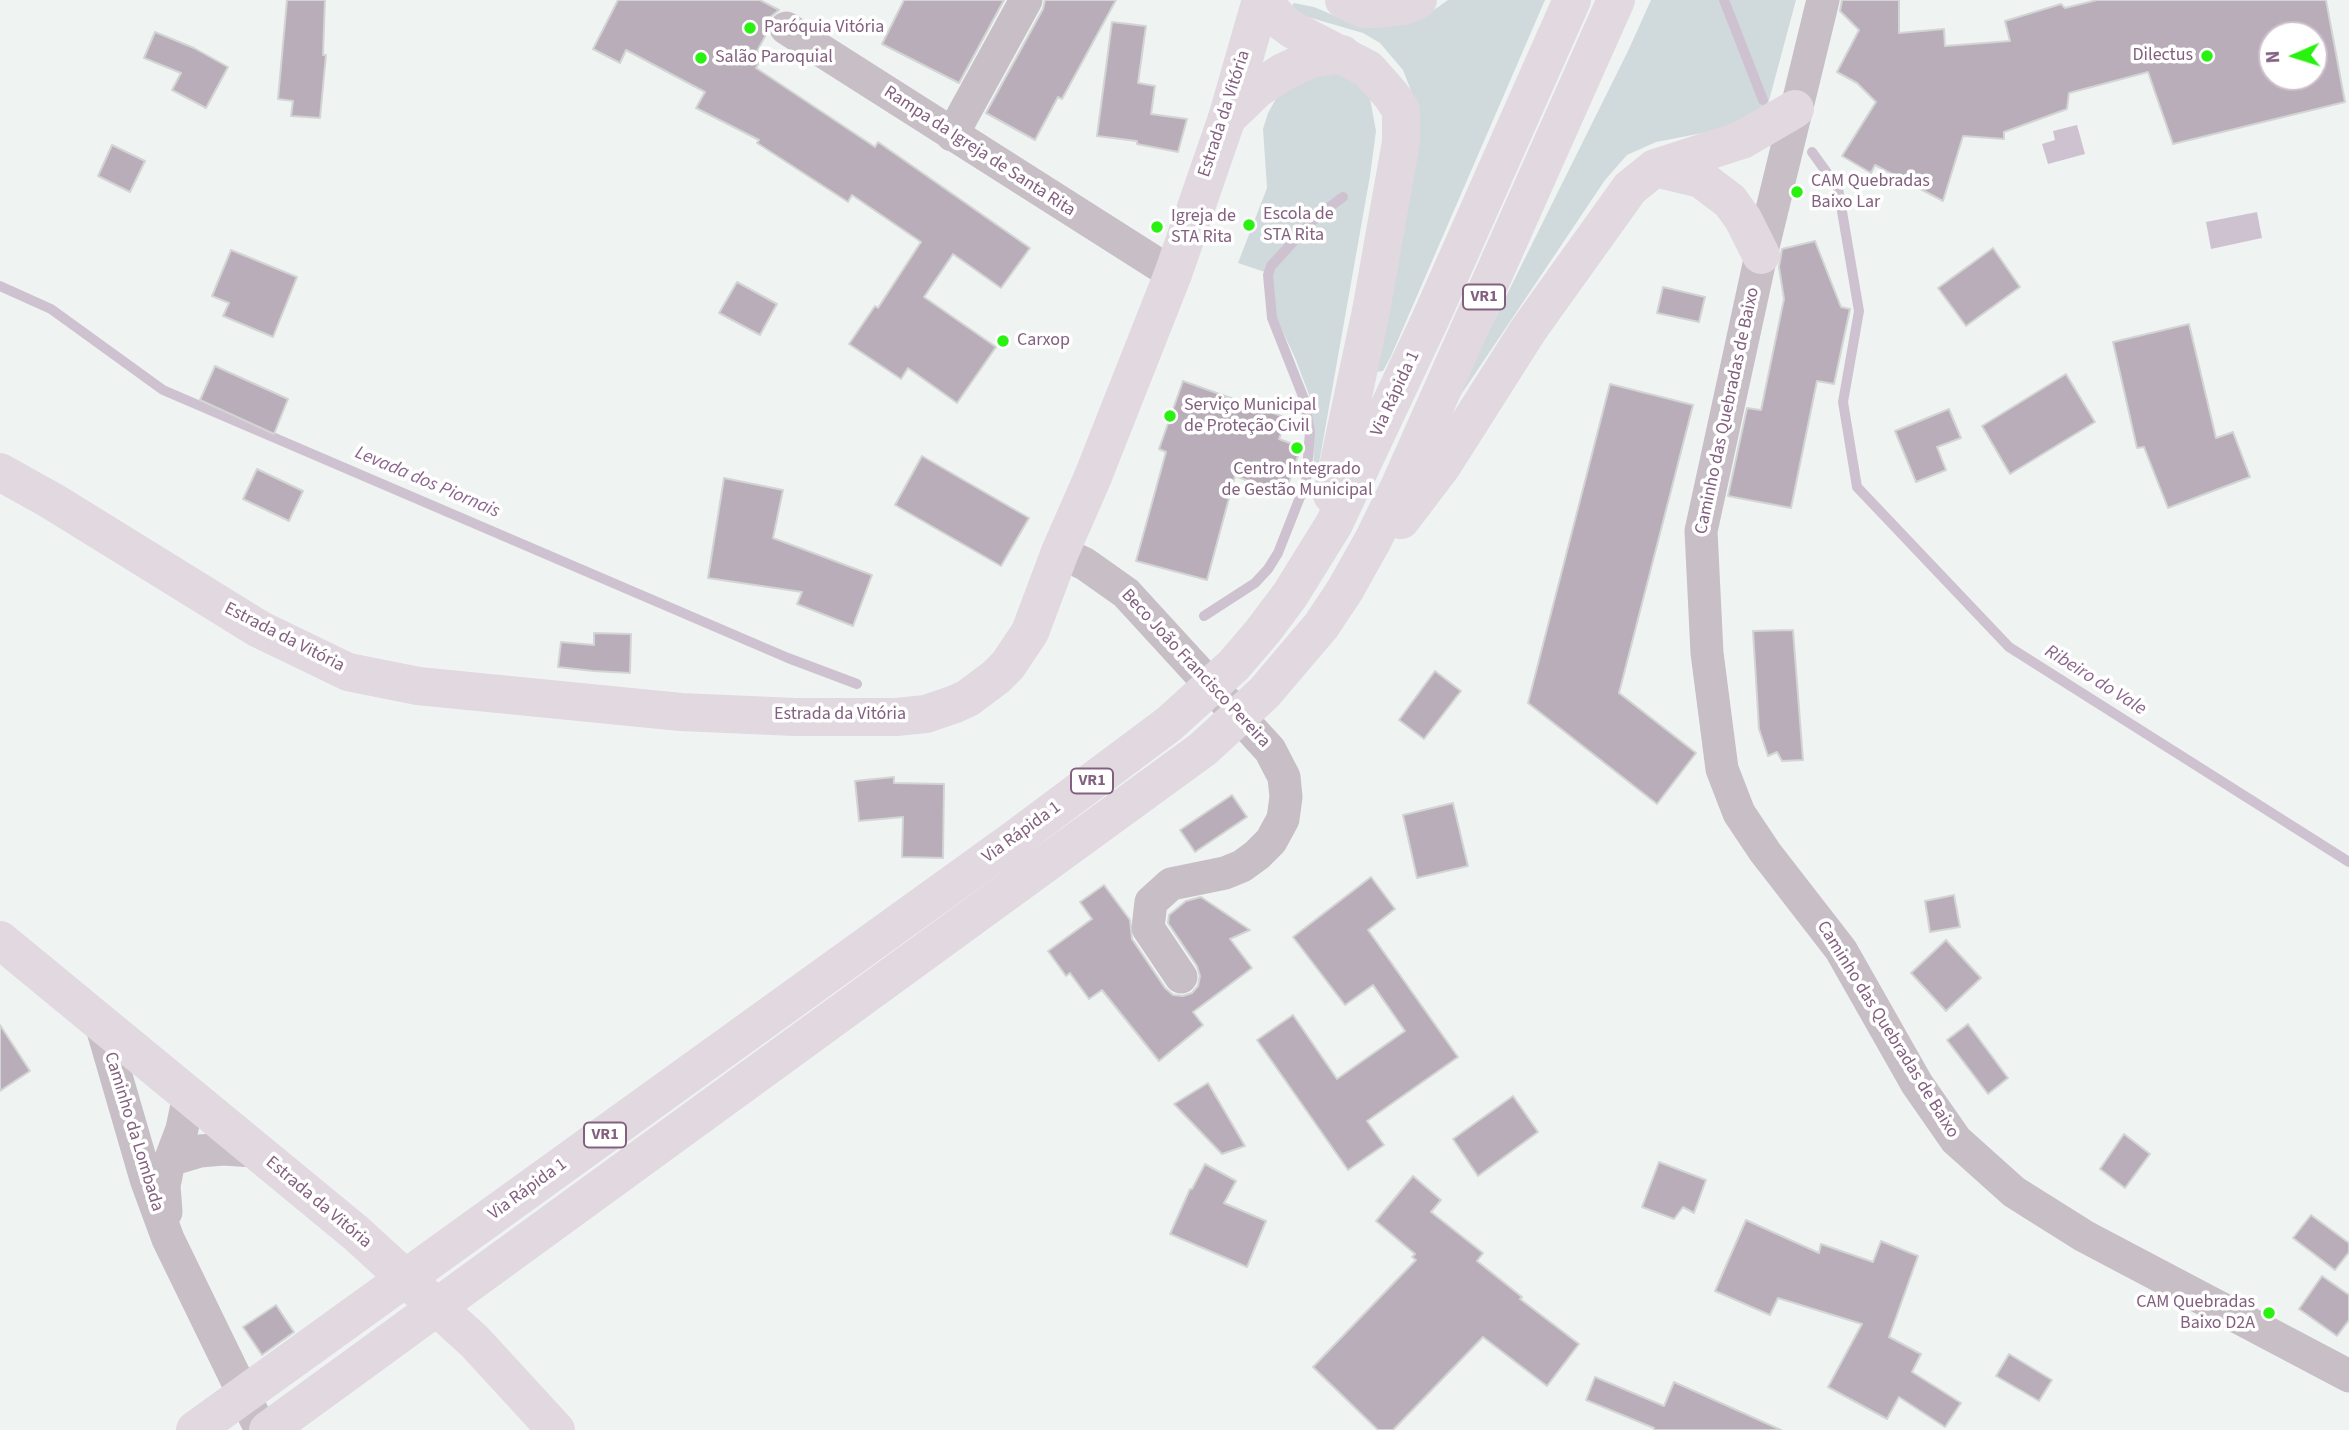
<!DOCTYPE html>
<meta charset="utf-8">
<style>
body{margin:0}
#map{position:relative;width:2349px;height:1430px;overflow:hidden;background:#eff4f2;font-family:"Source Sans 3",sans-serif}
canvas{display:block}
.north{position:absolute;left:2258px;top:21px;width:70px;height:70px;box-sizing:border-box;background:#fff;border:2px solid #cdbfcc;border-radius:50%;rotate:267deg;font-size:19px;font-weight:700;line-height:28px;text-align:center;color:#83607f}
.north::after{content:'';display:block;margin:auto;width:24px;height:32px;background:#29f211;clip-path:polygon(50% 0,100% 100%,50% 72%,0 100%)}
</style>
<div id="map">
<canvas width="2349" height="1430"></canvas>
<div class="north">N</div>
</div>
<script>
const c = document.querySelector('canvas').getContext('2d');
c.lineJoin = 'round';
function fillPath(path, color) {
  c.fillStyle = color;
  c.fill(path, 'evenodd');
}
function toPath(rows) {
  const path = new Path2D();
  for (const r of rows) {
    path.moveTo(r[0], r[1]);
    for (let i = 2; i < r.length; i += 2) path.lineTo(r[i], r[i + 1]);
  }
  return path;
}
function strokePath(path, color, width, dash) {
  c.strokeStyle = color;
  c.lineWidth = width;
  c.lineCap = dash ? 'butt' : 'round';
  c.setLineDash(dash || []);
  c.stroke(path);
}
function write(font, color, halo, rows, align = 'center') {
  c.font = font + ' "Source Sans 3",sans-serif';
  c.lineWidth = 7;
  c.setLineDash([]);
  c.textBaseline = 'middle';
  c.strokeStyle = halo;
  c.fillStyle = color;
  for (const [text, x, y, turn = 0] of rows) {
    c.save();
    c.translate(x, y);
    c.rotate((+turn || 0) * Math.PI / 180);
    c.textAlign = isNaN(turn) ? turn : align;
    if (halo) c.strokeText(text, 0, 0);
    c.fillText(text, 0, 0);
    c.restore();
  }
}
fillPath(toPath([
 [1448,0,1545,0,1391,356,1383,371,1377,372,1414,116,1410,88,1403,70,1380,43,1363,33,1301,15,1292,6,1294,3,1314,7,1342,19,1424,17],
 [1651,0,1796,0,1767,108,1718,130,1656,142,1627,155,1605,180,1446,417,1628,51],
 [1342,73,1369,93,1376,131,1370,176,1318,469,1314,469,1311,400,1296,360,1276,317,1268,273,1238,263,1267,188,1263,129,1268,113,1277,97,1303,76]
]), '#d0d9dc');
fillPath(toPath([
 [2077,125,2085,154,2048,164,2042,144,2055,140,2053,131],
 [2257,212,2262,238,2211,249,2206,222]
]), '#cfc2d0');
strokePath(toPath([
 [1724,0,1763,100],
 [1812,152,1838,188,1859,311,1843,402,1857,487,2009,647,2349,862],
 [0,286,51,309,163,390,788,658,857,684],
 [1204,616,1255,583,1268,569,1278,553,1306,482,1310,432,1304,399,1272,318,1268,275,1271,266,1316,217,1343,197]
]), '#cfc2d0', 10);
const building = toPath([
 [287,0,325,0,323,55,326,55,320,118,291,116,293,101,278,99,287,0],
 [618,0,760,0,779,10,769,18,768,31,757,51,763,54,756,68,875,147,878,142,1030,248,1001,288,953,254,924,297,996,347,957,403,908,368,901,379,849,344,875,306,878,308,921,242,852,195,848,202,757,143,759,140,696,108,705,92,626,50,620,63,593,49,618,0],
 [904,0,1004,0,959,83,882,44,904,0],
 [1045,0,1116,0,1062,99,1058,97,1035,140,986,113,1043,9,1045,0],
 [1842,0,1899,0,1899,33,1944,29,1945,46,2010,41,2005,21,2061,4,2065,8,2097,0,2326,0,2345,102,2173,144,2148,72,2069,93,2067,109,2004,132,2004,139,1963,136,1943,201,1875,165,1871,173,1842,156,1876,102,1857,83,1837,72,1859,30,1840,11,1842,0],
 [2272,35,2314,35,2314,77,2272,77,2272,35],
 [1112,22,1146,26,1138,83,1155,86,1151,114,1187,119,1178,152,1137,144,1137,141,1097,136,1112,22],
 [155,32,194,48,228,67,206,108,172,90,181,73,144,58,155,32],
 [112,145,145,161,130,192,98,176,112,145],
 [1815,241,1841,307,1850,309,1834,384,1817,381,1791,508,1728,496,1747,408,1761,410,1784,299,1779,267,1782,249,1815,241],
 [1993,248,2020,287,1966,326,1938,288,1993,248],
 [231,250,297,277,273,337,223,316,229,303,212,296,231,250],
 [737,282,777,304,760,335,719,313,737,282],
 [1663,287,1705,297,1699,322,1657,313,1663,287],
 [2189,324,2216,438,2233,432,2250,477,2168,508,2144,447,2137,448,2113,342,2189,324],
 [215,366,288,399,274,434,200,400,215,366],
 [2066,374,2095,422,2010,474,1982,426,2066,374],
 [1183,381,1287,418,1279,439,1301,447,1285,494,1235,476,1207,580,1136,561,1166,452,1159,449,1183,381],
 [1610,384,1693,405,1619,693,1696,753,1657,804,1528,703,1610,384],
 [1949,409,1961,438,1937,447,1946,470,1916,482,1895,431,1949,409],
 [922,456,1029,518,1001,566,895,505,922,456],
 [257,469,303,491,289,521,243,499,257,469],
 [724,478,783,490,773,538,872,575,853,626,797,604,802,592,708,578,724,478],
 [1793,630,1803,760,1782,761,1777,752,1768,756,1759,729,1753,631,1793,630],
 [594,633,631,634,630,673,593,671,558,667,561,642,594,645,594,633],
 [1435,671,1461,691,1424,739,1399,720,1435,671],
 [894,777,894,783,944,784,943,858,902,857,903,817,859,821,855,781,894,777],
 [1232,795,1247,817,1195,852,1180,830,1232,795],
 [1453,803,1468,866,1417,878,1403,815,1453,803],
 [1371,877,1395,909,1368,930,1458,1057,1367,1121,1384,1145,1348,1170,1257,1040,1293,1015,1337,1079,1405,1031,1373,985,1345,1005,1293,937,1371,877],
 [1104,885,1130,920,1132,939,1165,988,1173,995,1183,996,1192,993,1198,986,1200,976,1197,966,1168,923,1169,915,1186,901,1201,897,1250,930,1230,939,1252,968,1193,1012,1203,1025,1159,1061,1102,990,1089,999,1070,973,1066,976,1048,951,1092,919,1080,902,1104,885],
 [1954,895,1960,927,1930,932,1925,901,1954,895],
 [1946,940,1981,978,1946,1011,1911,973,1946,940],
 [1968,1024,2008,1078,1988,1094,1947,1040,1968,1024],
 [0,1025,30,1071,0,1091,0,1025],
 [1208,1083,1245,1146,1222,1154,1174,1104,1208,1083],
 [1513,1096,1538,1132,1478,1176,1453,1139,1513,1096],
 [2124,1134,2150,1154,2125,1188,2100,1169,2124,1134],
 [1659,1162,1706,1180,1694,1213,1683,1207,1674,1219,1642,1207,1659,1162],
 [1205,1164,1236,1181,1224,1203,1266,1221,1247,1267,1170,1234,1190,1189,1192,1189,1205,1164],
 [1413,1176,1441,1200,1431,1212,1483,1253,1477,1261,1522,1297,1520,1299,1579,1344,1547,1386,1483,1337,1393,1430,1378,1430,1313,1367,1416,1260,1412,1257,1415,1254,1376,1221,1413,1176],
 [2311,1215,2349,1243,2349,1252,2335,1270,2293,1238,2311,1215],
 [1746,1220,1819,1253,1821,1244,1873,1262,1881,1241,1918,1256,1889,1337,1921,1354,1912,1372,1961,1403,1945,1427,1899,1397,1887,1419,1828,1387,1862,1324,1778,1298,1770,1315,1715,1291,1746,1220],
 [2322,1276,2349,1295,2349,1320,2337,1336,2299,1309,2322,1276],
 [276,1305,294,1332,262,1355,243,1327,276,1305],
 [2009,1354,2052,1380,2039,1401,1996,1376,2009,1354],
 [1595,1377,1664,1406,1674,1382,1781,1430,1654,1430,1654,1428,1586,1400,1595,1377]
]);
fillPath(building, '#baadba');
strokePath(building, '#d2d5d4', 2);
strokePath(toPath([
 [1823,0,1761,255,1701,531,1707,653,1722,769,1739,813,1765,852,1841,950,1917,1084,1956,1140,2014,1192,2084,1236,2349,1376],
 [786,28,1173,274],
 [952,135,1026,0],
 [1060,552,1085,564,1126,593,1270,750,1284,777,1286,797,1283,819,1271,841,1257,855,1242,866,1225,873,1171,884,1151,902,1148,928,1181,977],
 [101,1024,146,1179,168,1239,261,1430],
 [170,1160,200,1151,223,1149,254,1151],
 [166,1212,164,1186,168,1166,182,1129,189,1095]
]), '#c7bec6', 33);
strokePath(toPath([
 [0,472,52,501,259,629,348,672,418,686,681,712,795,717,896,717,926,714,955,704,968,698,996,677,1008,665,1030,632,1060,552,1092,479,1173,274,1227,118,1261,0],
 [0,940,356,1233,475,1342,556,1430]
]), '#e1d8e0', 38);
strokePath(toPath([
 [1262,0,1282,22,1293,30,1368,69,1391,95,1401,110,1401,142,1371,311,1332,495],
 [1344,0,1363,9,1378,9,1404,6,1418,0],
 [1227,118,1257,89,1283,72,1311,59,1342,54],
 [1655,168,1701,179,1730,201,1743,219,1761,255],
 [1401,520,1442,466,1529,329,1630,188,1655,168,1742,140,1795,109],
 [195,1430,1015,839,1169,724,1234,665,1263,631,1290,595,1334,524,1430,320,1572,0],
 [268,1430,1203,749,1264,693,1321,626,1345,590,1373,540,1400,485,1616,0]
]), '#e1d8e0', 38);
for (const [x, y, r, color] of [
 [750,28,7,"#29f211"],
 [2207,56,7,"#29f211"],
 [701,58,7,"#29f211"],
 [1797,192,7,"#29f211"],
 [1249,225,7,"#29f211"],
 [1157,227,7,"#29f211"],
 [1003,341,7,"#29f211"],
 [1170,416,7,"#29f211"],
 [1297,448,7,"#29f211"],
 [2269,1313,7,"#29f211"]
]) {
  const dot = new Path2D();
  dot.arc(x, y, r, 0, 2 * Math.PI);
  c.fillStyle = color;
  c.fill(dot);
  strokePath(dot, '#fff', 2.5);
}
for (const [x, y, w] of [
 [1484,297,42],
 [1092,781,42],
 [605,1135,42]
]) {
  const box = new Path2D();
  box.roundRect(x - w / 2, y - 12.5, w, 25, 5);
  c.fillStyle = '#fff';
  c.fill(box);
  strokePath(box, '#83607f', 2);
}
write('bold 16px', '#83607f', null, [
 ["VR1",1484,297],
 ["VR1",1092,781],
 ["VR1",605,1135]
]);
write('18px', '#83607f', '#fff', [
 ["Paróquia Vitória",764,28],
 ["Dilectus",2193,56,"right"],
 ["Salão Paroquial",715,58],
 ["CAM Quebradas",1811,182],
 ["Baixo Lar",1811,203],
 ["Escola de",1263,215],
 ["STA Rita",1263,236],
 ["Igreja de",1171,217],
 ["STA Rita",1171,238],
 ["Carxop",1017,341],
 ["Serviço Municipal",1184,406],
 ["de Proteção Civil",1184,427],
 ["Centro Integrado",1297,470,"center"],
 ["de Gestão Municipal",1297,491,"center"],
 ["CAM Quebradas",2255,1303,"right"],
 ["Baixo D2A",2255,1324,"right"]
], 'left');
write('18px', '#83607f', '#fff', [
 ["Estrada da Vitória",1225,114,-72],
 ["Rampa da Igreja de Santa Rita",979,152,33],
 ["Via Rápida 1",1396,394,-65],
 ["Caminho das Quebradas de Baixo",1728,411,-78],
 ["Estrada da Vitória",284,638,27],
 ["Beco João Francisco Pereira",1195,669,47],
 ["Estrada da Vitória",840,715],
 ["Via Rápida 1",1022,833,-36],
 ["Caminho das Quebradas de Baixo",1887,1030,58],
 ["Caminho da Lombada",133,1132,73],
 ["Via Rápida 1",528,1190,-36],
 ["Estrada da Vitória",318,1203,40]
]);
write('italic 19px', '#8c658f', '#fff', [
 ["Levada dos Piornais",427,483,23],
 ["Ribeiro do Vale",2095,681,32]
]);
</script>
